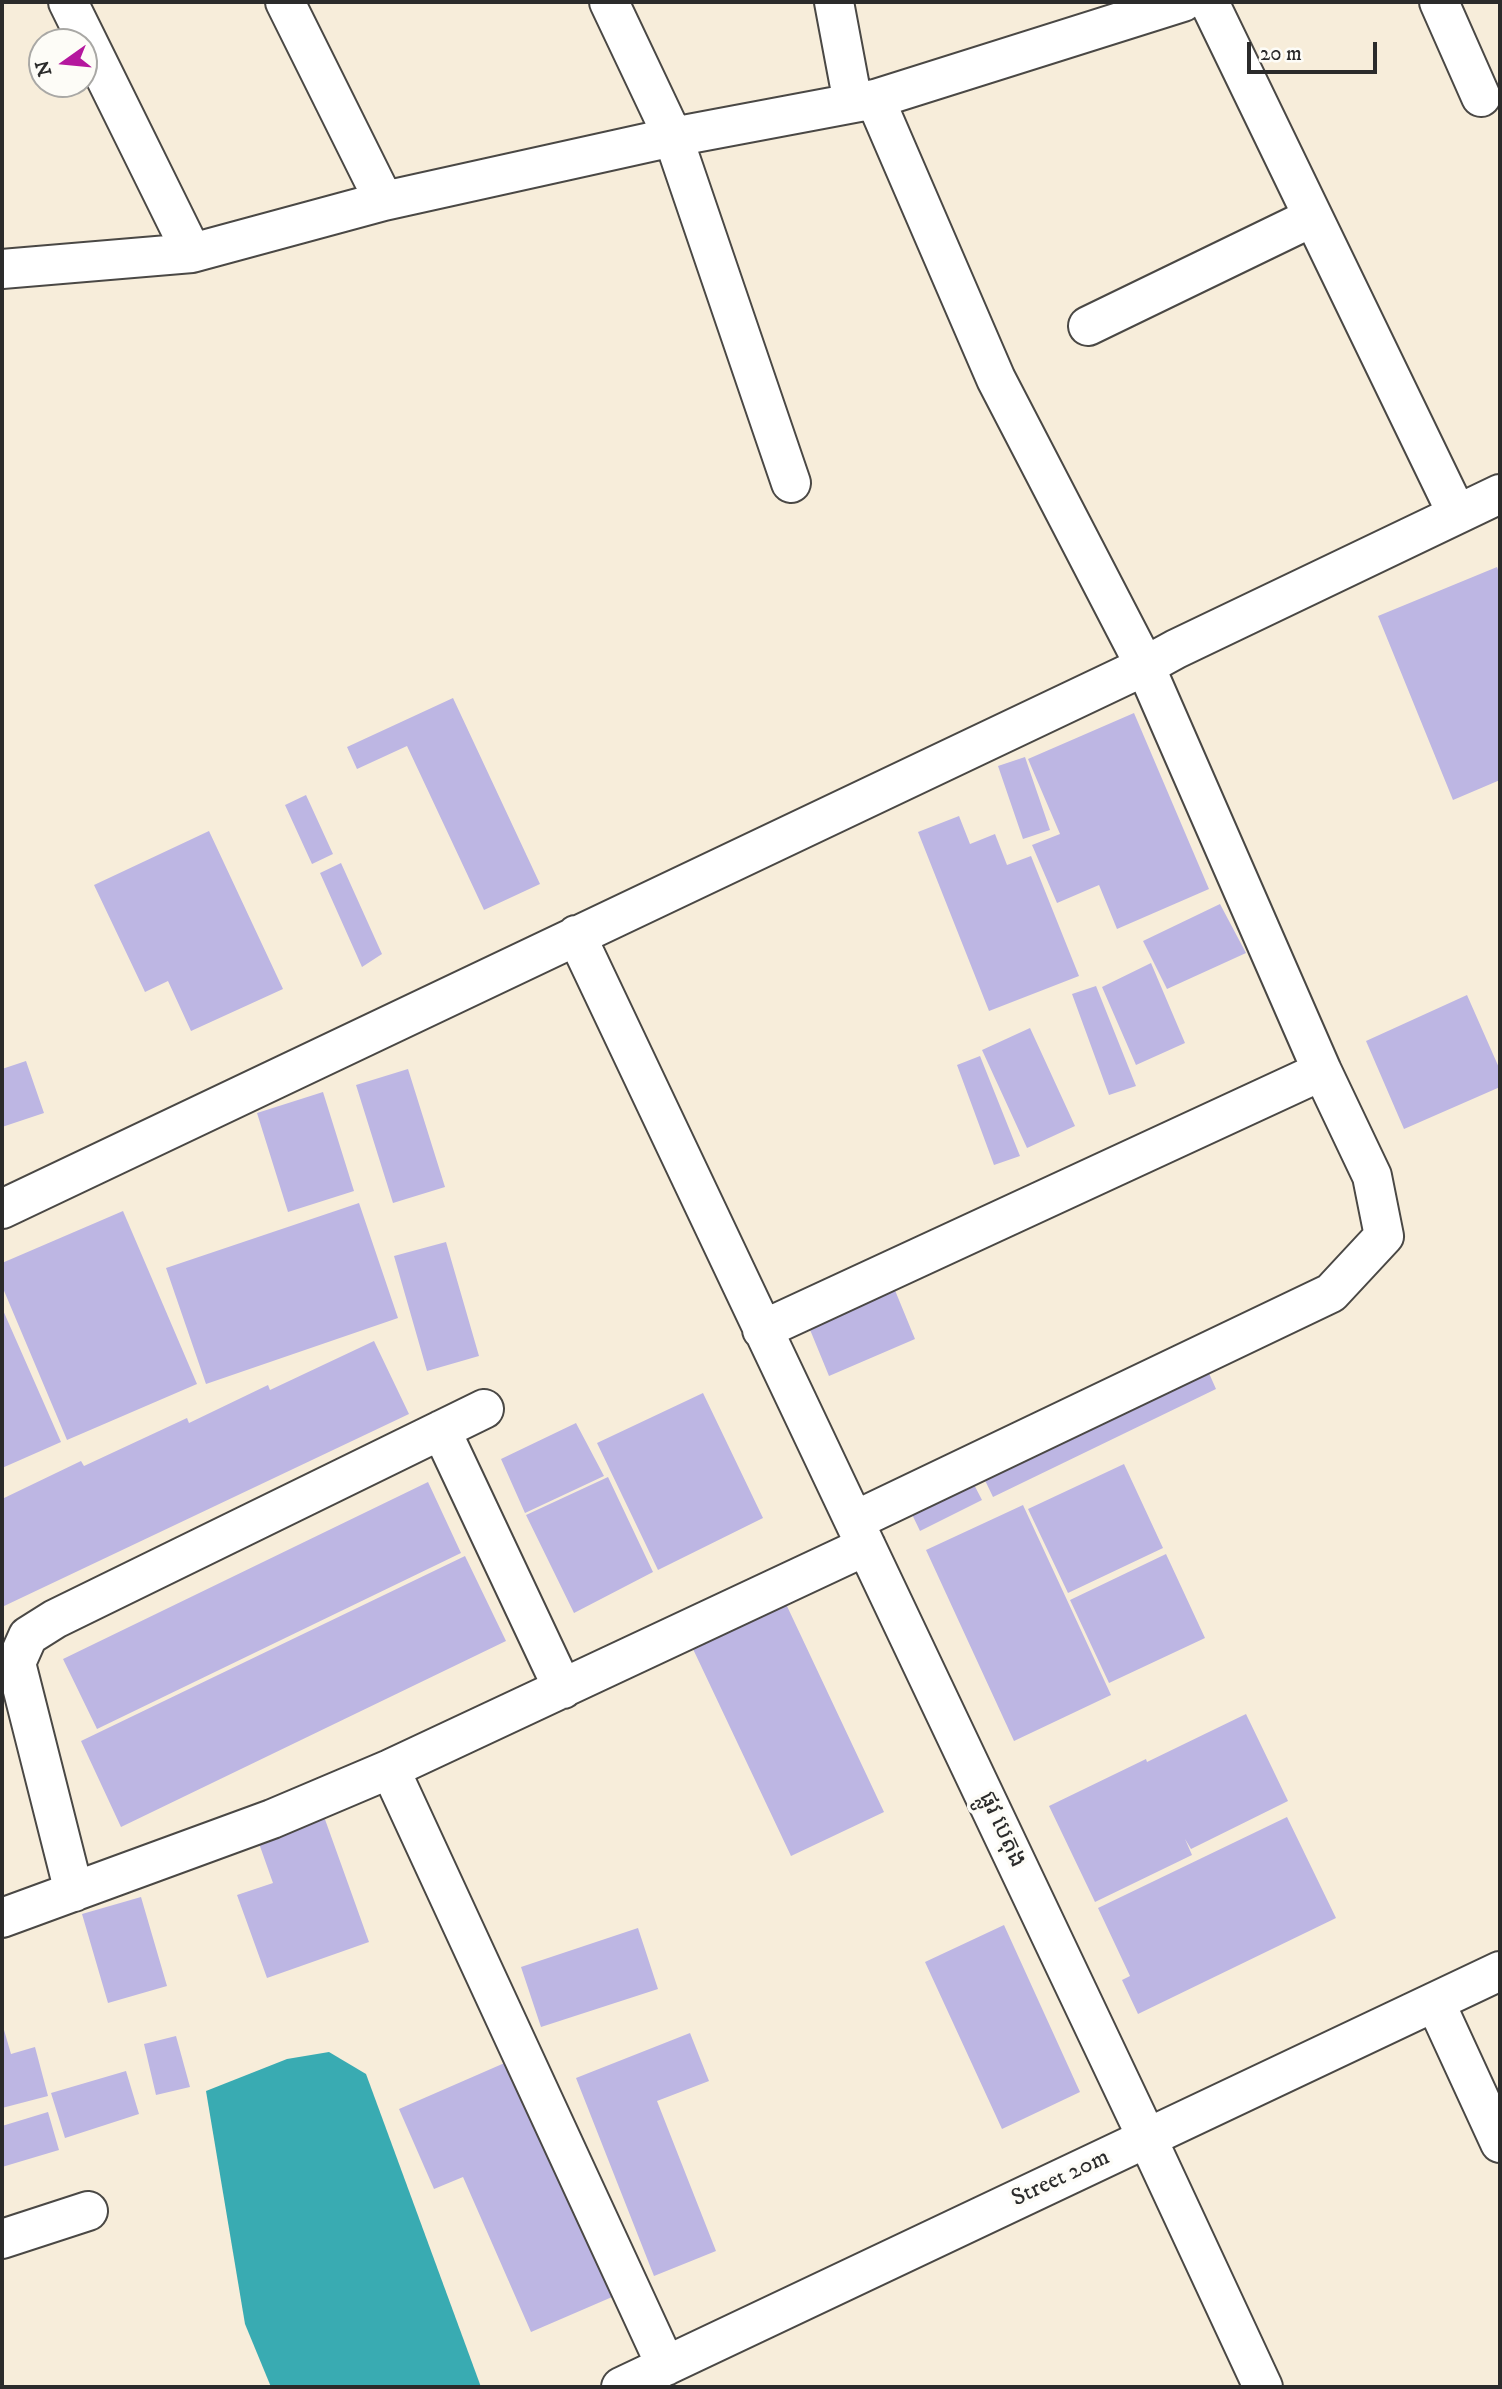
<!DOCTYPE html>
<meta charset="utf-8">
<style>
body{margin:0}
#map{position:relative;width:1502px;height:2389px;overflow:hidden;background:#f7edda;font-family:"IM FELL DW Pica",serif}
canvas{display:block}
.frame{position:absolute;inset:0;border:4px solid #2b2b2b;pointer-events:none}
.north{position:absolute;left:28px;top:28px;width:70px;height:70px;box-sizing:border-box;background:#fdfcf7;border:2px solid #a9a8a5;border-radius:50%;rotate:255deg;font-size:19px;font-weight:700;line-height:28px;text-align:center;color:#2b2b2b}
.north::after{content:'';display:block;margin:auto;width:24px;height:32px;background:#b5179e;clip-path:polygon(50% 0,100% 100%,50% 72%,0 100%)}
.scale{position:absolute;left:1247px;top:42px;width:130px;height:32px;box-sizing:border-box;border:4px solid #2b2b2b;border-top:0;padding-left:9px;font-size:21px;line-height:24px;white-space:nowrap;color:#2b2b2b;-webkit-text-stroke:5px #fdfcf7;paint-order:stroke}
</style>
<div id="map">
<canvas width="1502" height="2389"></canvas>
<div class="frame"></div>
<div class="north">N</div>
<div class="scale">20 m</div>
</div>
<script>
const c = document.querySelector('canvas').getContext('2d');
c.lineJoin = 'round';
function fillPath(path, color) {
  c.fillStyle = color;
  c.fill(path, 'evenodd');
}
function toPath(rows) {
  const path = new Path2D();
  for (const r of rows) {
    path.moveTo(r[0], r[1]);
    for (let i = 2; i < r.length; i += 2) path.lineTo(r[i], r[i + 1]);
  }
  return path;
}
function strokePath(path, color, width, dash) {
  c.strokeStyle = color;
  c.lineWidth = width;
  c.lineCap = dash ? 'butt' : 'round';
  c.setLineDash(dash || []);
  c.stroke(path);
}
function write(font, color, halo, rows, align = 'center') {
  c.font = font + ' "IM FELL DW Pica","Noto Sans Khmer",serif';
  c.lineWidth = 7;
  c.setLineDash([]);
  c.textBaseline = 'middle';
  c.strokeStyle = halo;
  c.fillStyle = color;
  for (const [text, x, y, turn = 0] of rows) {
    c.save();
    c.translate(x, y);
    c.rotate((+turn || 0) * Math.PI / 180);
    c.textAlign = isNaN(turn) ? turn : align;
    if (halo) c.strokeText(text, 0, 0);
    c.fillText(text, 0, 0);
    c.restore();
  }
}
fillPath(toPath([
 [329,2052,366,2074,481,2387,271,2387,245,2324,206,2091,287,2059]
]), '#39abb2');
fillPath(toPath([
 [1497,567,1500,575,1500,780,1453,800,1378,616],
 [453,698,540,884,484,910,407,746,357,769,347,747],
 [1134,713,1209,889,1117,929,1099,885,1057,903,1032,845,1060,834,1028,759],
 [1025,757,1050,830,1023,839,998,766],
 [306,795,333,854,312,864,285,805],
 [959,816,970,844,995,834,1007,865,1031,856,1079,976,989,1011,918,832],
 [209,831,283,989,191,1031,168,981,145,992,94,885],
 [341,863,382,954,362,967,320,873],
 [1220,904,1246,953,1167,989,1143,941],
 [1151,963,1185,1043,1136,1065,1102,987],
 [1096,986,1136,1086,1109,1095,1072,994],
 [1467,995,1500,1070,1500,1087,1404,1129,1366,1041],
 [1030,1028,1075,1126,1027,1148,982,1050],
 [980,1056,1020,1156,994,1165,957,1065],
 [26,1061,44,1113,2,1127,2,1069],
 [408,1069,445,1187,393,1203,356,1085],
 [323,1092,354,1191,288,1212,257,1113],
 [359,1203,398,1318,206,1384,166,1268],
 [123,1211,197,1384,67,1440,2,1286,2,1263],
 [446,1242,479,1356,427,1371,394,1256],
 [892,1283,915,1339,829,1376,806,1320],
 [2,1308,61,1442,2,1468],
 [374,1341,409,1414,2,1607,2,1499,81,1461,84,1466,187,1418,189,1423,268,1385,270,1390],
 [1204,1362,1216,1389,993,1497,980,1470],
 [703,1393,763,1518,658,1570,597,1443],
 [576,1423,604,1476,525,1513,501,1459],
 [1124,1464,1163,1548,1068,1593,1028,1509],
 [968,1473,982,1500,920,1531,907,1504],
 [608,1477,653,1572,574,1613,526,1515],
 [428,1482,461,1553,97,1729,63,1659],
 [1023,1505,1111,1695,1014,1741,926,1550],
 [1166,1554,1205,1638,1109,1683,1070,1600],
 [465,1556,506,1641,121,1827,81,1741],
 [786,1604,884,1812,791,1856,693,1649],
 [1246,1714,1288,1801,1191,1849,1185,1839,1192,1855,1095,1902,1049,1806,1146,1759,1147,1762],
 [322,1811,369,1942,267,1978,237,1895,273,1883,256,1835],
 [1287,1817,1336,1918,1138,2014,1122,1980,1130,1976,1098,1908],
 [141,1897,167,1986,108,2003,82,1914],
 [1004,1925,1080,2092,1002,2129,925,1962],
 [638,1928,658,1989,541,2027,521,1967],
 [2,2023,11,2054,35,2047,48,2096,2,2108],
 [690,2033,709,2081,657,2101,716,2251,654,2276,576,2078],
 [176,2036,190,2087,156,2095,144,2044],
 [516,2058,619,2294,531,2332,463,2177,434,2189,399,2109],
 [126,2071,139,2114,65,2138,51,2093],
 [48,2112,59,2150,2,2167,2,2126]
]), '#bdb6e3');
const minor = toPath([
 [68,2,192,253],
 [285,2,384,201],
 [609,2,673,137,791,483],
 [834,2,853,103],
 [1209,2,1457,514],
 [1439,2,1481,97],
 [2,269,192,253,384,201,673,137,875,99,1183,2],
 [1088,326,1313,217],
 [576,935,854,1521,1331,1293,1384,1236,1372,1176,1322,1071,1145,666,996,379,875,99],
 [2,1209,1145,666,1176,649,1500,494],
 [762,1330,1322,1071],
 [441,1430,563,1689],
 [854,1521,1147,2138,1263,2387],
 [390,1769,666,2366],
 [74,1892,16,1663,28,1636,55,1619,484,1409],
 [2,1918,272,1819,390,1769,866,1546],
 [1435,2002,1500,2143],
 [2,2239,88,2211],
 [621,2387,1500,1971]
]);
strokePath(minor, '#4a4845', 42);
strokePath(minor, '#fff', 38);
write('24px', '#2b2b2b', '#fdfcf7', [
 ["ផ្លូវ បេតុង",1001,1830,65],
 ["Street 20m",1061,2179,-25]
]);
</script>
